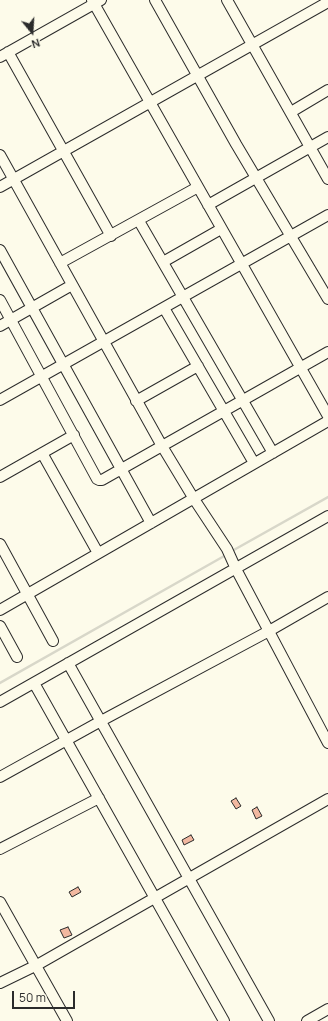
<!DOCTYPE html>
<style>
body{margin:0}
#map{position:relative;width:328px;height:1021px;overflow:hidden;background:#fdfbea;font-family:Manrope,sans-serif}
canvas{display:block}
.north{position:absolute;left:12px;top:12px;width:40px;height:40px;-webkit-text-stroke:3px #fdfbea;paint-order:stroke;rotate:162deg;font-size:11px;font-weight:700;line-height:16px;text-align:center;color:#2b2b2b}
.north::after{content:'';display:block;margin:auto;width:14px;height:18px;background:#2b2b2b;clip-path:polygon(50% 0,100% 100%,50% 72%,0 100%)}
.scale{position:absolute;left:12px;top:991px;width:63px;height:18px;box-sizing:border-box;border:2px solid #2b2b2b;border-top:0;padding-left:5px;font-size:12px;line-height:14px;white-space:nowrap;color:#2b2b2b;-webkit-text-stroke:3px #fdfbea;paint-order:stroke}
</style>
<div id="map">
<canvas width="328" height="1021"></canvas>
<div class="north">N</div>
<div class="scale">50 m</div>
</div>
<script>
const c = document.querySelector('canvas').getContext('2d');
c.lineJoin = 'round';
function toPath(rows) {
  const path = new Path2D();
  for (const r of rows) {
    path.moveTo(r[0], r[1]);
    for (let i = 2; i < r.length; i += 2) path.lineTo(r[i], r[i + 1]);
  }
  return path;
}
function strokePath(path, color, width, dash) {
  c.strokeStyle = color;
  c.lineWidth = width;
  c.lineCap = dash ? 'butt' : 'round';
  c.setLineDash(dash || []);
  c.stroke(path);
}
function fillPath(path, color) {
  c.fillStyle = color;
  c.fill(path, 'evenodd');
}
strokePath(toPath([
 [232,551,328,497],
 [0,683,226,555]
]), '#d8d7c9', 2.5);
const building = toPath([
 [236,798,241,806,236,809,231,801,236,798],
 [257,807,262,816,256,819,252,810,257,807],
 [191,835,194,840,184,845,182,840,191,835],
 [78,887,81,892,72,897,69,892,78,887],
 [68,927,72,935,64,938,60,930,68,927]
]);
fillPath(building, '#f2b8a0');
strokePath(building, '#2b2b2b', 1);
const minor = toPath([
 [92,0,328,416],
 [155,0,236,144,328,299],
 [227,0,328,179],
 [8,52,111,236],
 [0,57,101,0],
 [291,112,328,90],
 [0,155,162,446,194,499,227,549,236,569,328,743],
 [0,187,328,2],
 [208,205,328,137],
 [139,221,273,453],
 [0,250,151,523],
 [163,262,221,229],
 [60,263,198,187],
 [0,300,97,479,99,480,102,480,328,352],
 [164,308,254,463],
 [0,326,72,285],
 [0,400,328,215],
 [136,401,198,366],
 [42,453,98,553],
 [0,477,74,435],
 [0,544,53,641],
 [0,610,328,421],
 [0,626,17,657],
 [68,663,269,1021],
 [34,683,224,1021],
 [0,702,328,516],
 [0,777,101,721,269,631,328,597],
 [0,849,99,798],
 [0,902,67,1021],
 [0,983,37,965,328,799],
 [307,1021,328,1009]
]);
strokePath(minor, '#2b2b2b', 12);
strokePath(minor, '#fdfbea', 10);
</script>
